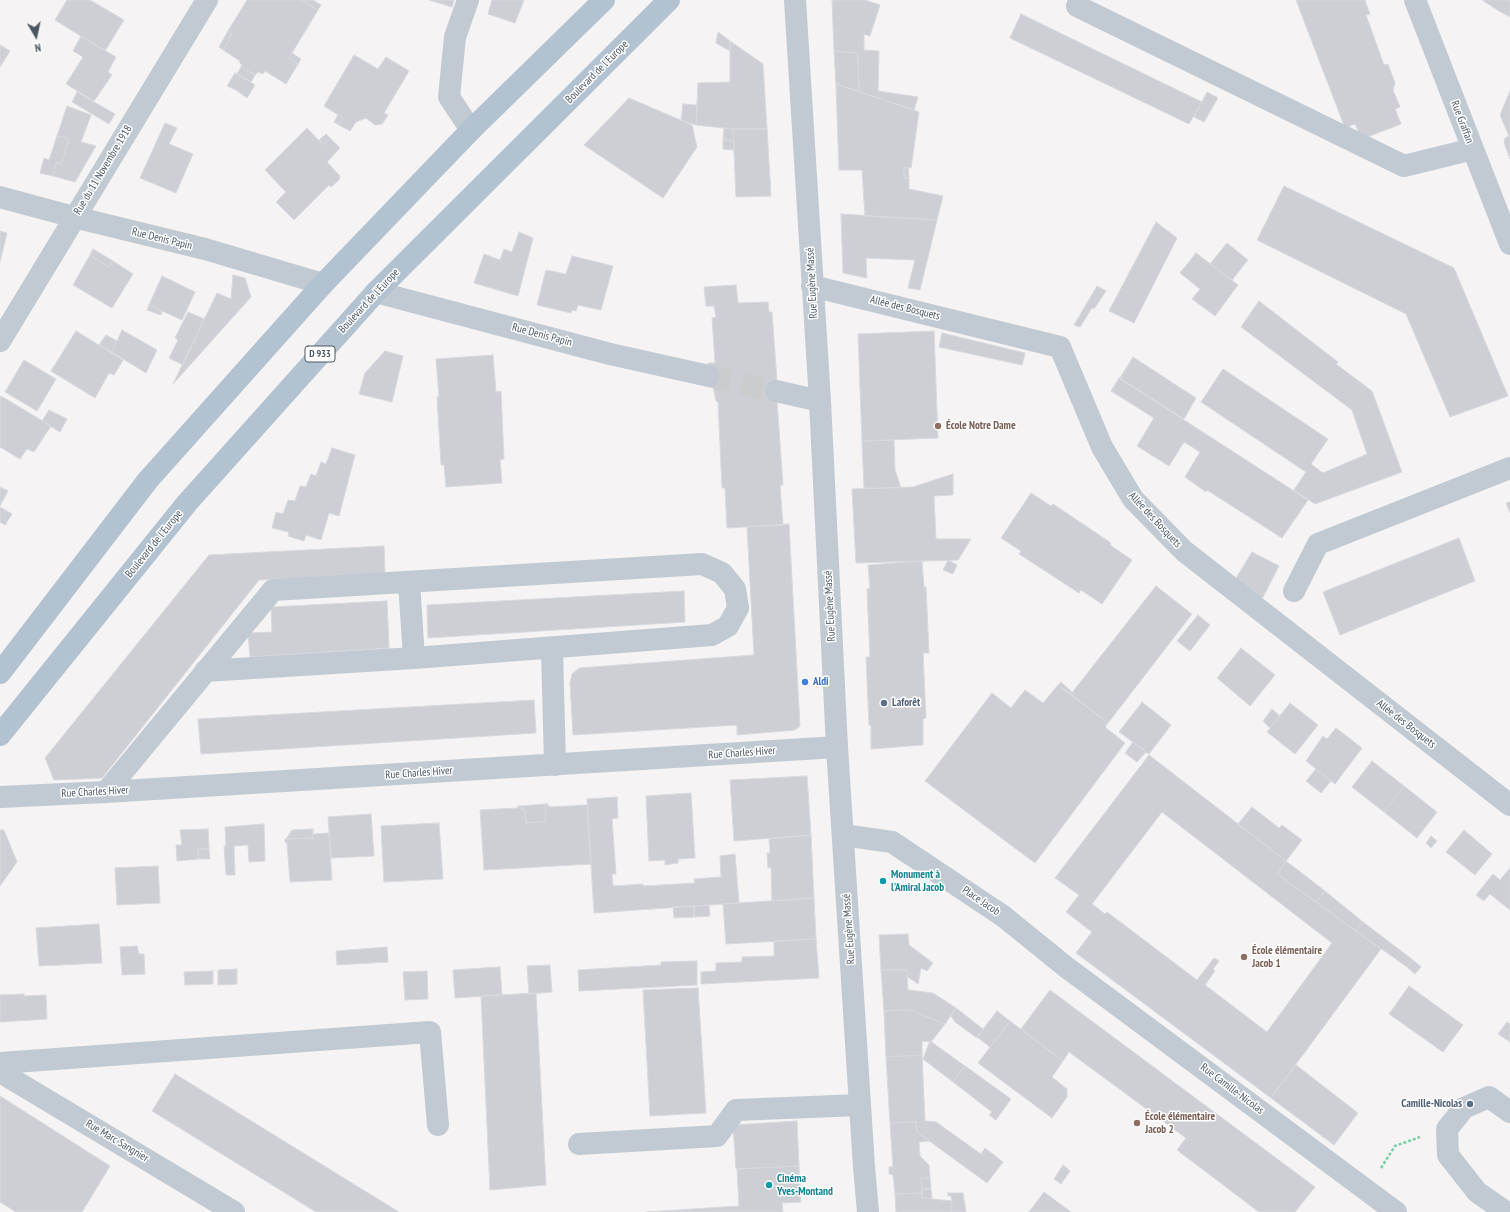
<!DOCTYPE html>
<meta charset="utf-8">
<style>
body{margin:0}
#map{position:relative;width:1510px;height:1212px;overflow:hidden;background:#f5f3f3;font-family:"PT Sans Narrow",sans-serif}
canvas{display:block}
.north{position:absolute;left:16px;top:16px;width:40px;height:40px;-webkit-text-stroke:3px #fff;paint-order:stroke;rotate:171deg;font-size:11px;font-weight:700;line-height:16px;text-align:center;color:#4a5661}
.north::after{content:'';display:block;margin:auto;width:14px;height:18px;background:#4a5661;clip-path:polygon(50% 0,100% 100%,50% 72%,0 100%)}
</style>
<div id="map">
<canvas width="1510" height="1212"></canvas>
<div class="north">N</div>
</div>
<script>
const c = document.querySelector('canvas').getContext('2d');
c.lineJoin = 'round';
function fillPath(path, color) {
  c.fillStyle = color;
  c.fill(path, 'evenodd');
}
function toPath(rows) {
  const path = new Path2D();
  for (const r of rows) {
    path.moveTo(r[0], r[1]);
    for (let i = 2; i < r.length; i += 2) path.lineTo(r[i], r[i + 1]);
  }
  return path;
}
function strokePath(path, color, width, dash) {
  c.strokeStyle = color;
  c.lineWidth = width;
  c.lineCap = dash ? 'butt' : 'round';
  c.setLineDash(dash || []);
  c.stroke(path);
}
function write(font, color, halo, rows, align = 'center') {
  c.font = font + ' "PT Sans Narrow",sans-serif';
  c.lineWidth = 3;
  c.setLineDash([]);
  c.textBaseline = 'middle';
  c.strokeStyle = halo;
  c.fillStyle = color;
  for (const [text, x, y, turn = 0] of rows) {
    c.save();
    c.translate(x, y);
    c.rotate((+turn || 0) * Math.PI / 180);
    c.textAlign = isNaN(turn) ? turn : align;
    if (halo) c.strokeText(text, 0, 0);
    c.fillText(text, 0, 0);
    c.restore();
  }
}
const building = toPath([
 [67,0,90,0,124,20,105,51,55,20,67,0],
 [247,0,301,0,318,10,289,58,298,64,286,84,265,71,263,74,258,72,255,75,241,67,242,65,239,62,240,61,223,50,232,34,228,31,247,0],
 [301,0,313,0,321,5,318,10,301,0],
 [429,0,454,0,452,7,429,0],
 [492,0,524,0,515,23,488,14,492,0],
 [832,0,865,0,880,5,870,36,864,34,864,50,879,51,878,91,918,97,914,110,859,92,858,53,834,51,832,0],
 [1296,0,1365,0,1370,14,1366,15,1384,65,1388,64,1395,83,1393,90,1400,107,1395,109,1401,124,1362,139,1355,124,1345,128,1296,0],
 [1482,0,1510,0,1510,17,1499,11,1482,0],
 [1021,14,1062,34,1202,102,1189,124,1010,38,1021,14],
 [228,31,232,34,223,50,219,47,228,31],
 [718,32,730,41,730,51,716,43,718,32],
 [81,36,116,57,108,72,112,75,94,101,66,84,83,57,73,51,81,36],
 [730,41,763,64,767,129,733,129,696,125,698,83,730,82,730,41],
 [0,45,10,51,0,67,0,45],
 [834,51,858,53,859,92,836,84,834,51],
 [292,53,301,59,298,64,289,58,292,53],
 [354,55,378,69,386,57,409,71,384,113,388,115,382,124,375,125,366,118,356,122,350,131,339,125,343,118,324,106,354,55],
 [241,67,255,75,251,82,237,74,241,67],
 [235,73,255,85,247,98,236,90,227,86,235,73],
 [836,84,919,112,911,168,904,167,904,178,909,178,909,189,943,196,937,220,865,216,862,170,839,170,836,84],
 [1510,91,1510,159,1504,142,1505,138,1509,136,1500,115,1510,91],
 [77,92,115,114,109,124,72,102,77,92],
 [1207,92,1218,98,1204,122,1194,117,1207,92],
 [629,98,692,125,697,147,663,198,584,145,629,98],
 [683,104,697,105,696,125,681,120,683,104],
 [67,106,91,115,81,142,96,146,75,182,53,176,56,162,61,164,69,139,57,136,67,106],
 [338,115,343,118,339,125,334,122,338,115],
 [165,123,177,128,169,144,193,154,176,193,140,178,165,123],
 [307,128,323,145,330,138,340,148,327,162,340,176,339,180,331,187,329,185,294,220,276,202,286,192,265,170,307,128],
 [724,128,733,129,734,141,723,140,724,128],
 [733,129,767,129,771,196,736,197,733,129],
 [326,134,330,138,323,145,319,140,326,134],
 [57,136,69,139,61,164,56,162,53,176,40,173,44,158,49,160,57,136],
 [723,140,734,141,734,150,723,149,723,140],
 [904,167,908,168,909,178,904,178,904,167],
 [1284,186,1454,268,1508,396,1450,417,1406,314,1257,240,1284,186],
 [841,214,937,220,920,290,908,288,915,260,866,258,867,278,843,273,841,214],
 [1156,222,1177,238,1134,323,1109,311,1156,222],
 [0,231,7,233,0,262,0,231],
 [519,232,533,238,518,296,474,283,484,254,500,260,504,249,512,252,519,232],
 [1227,243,1248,260,1232,280,1210,264,1227,243],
 [93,249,113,261,109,267,90,255,93,249],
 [1196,253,1238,285,1215,316,1192,299,1200,289,1180,273,1196,253],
 [90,255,109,267,113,261,133,274,112,308,73,285,90,255],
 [572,256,613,266,601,310,578,305,576,311,572,310,571,313,537,305,546,270,566,274,572,256],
 [233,275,245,278,251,297,173,384,217,293,231,299,233,275],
 [162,276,195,292,182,320,149,305,162,276],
 [736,285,738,303,768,302,769,312,772,312,777,381,776,387,783,485,780,485,783,525,727,528,725,488,722,488,718,402,716,401,713,386,710,386,708,363,715,363,712,318,716,317,714,306,706,306,704,287,736,285],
 [1097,286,1106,291,1094,309,1092,308,1080,327,1074,325,1097,286],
 [1259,301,1338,362,1336,364,1372,391,1402,472,1315,504,1294,490,1306,472,1201,402,1223,369,1328,439,1311,464,1323,473,1367,454,1352,410,1241,327,1259,301],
 [149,305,162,311,161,315,147,310,149,305],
 [188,312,204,319,183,365,169,358,178,340,175,338,188,312],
 [122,330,157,350,146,373,112,352,122,330],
 [76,331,123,360,114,375,109,373,95,398,51,371,76,331],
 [934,331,938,438,862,441,858,334,934,331],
 [942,333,1025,353,1022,365,939,347,942,333],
 [106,335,117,341,112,352,99,345,106,335],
 [385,351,403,356,392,402,359,394,365,373,385,351],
 [493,355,496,392,501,391,504,459,500,460,502,483,446,487,444,465,441,465,437,397,439,397,436,359,493,355],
 [1133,357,1196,398,1184,419,1120,378,1133,357],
 [24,360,56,379,37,411,5,392,24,360],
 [1119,378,1308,500,1282,538,1207,490,1206,492,1185,477,1200,452,1184,442,1169,466,1137,446,1154,418,1111,391,1119,378],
 [1,396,51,426,34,452,27,449,20,459,0,447,0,399,1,396],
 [49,410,67,419,60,432,42,421,49,410],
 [894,440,895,470,901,488,864,488,862,441,894,440],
 [332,448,355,455,339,516,329,513,321,540,306,535,304,541,288,536,289,532,272,528,276,512,283,514,288,500,295,501,300,486,306,487,311,474,316,476,321,462,326,464,332,448],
 [953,474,953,495,934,496,936,539,971,539,958,560,856,563,852,489,913,487,953,474],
 [0,487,8,491,0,506,0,487],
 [1031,493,1051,506,1053,504,1111,543,1110,545,1132,560,1102,604,1081,590,1079,593,1019,554,1021,551,1001,538,1031,493],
 [1510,502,1510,513,1506,503,1510,502],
 [0,507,12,514,5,525,0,522,0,507],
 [789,524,800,726,795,730,737,735,737,725,573,735,570,683,572,674,579,668,754,655,747,527,789,524],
 [1459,538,1475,581,1340,635,1323,592,1459,538],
 [384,546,385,573,259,580,102,778,54,780,45,758,209,555,384,546],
 [1252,552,1279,566,1261,601,1235,580,1252,552],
 [948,560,957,565,953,574,943,570,948,560],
 [922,561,924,587,926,587,929,653,923,653,926,718,923,719,923,745,871,749,871,726,869,725,866,657,870,657,867,589,870,589,868,565,922,561],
 [1156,586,1192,614,1108,723,1071,694,1156,586],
 [684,591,685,622,428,638,427,605,684,591],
 [387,601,389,648,250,657,248,633,272,632,271,607,387,601],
 [1198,615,1210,625,1190,651,1177,641,1198,615],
 [1241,648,1275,675,1250,706,1217,678,1241,648],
 [1061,682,1072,692,1071,694,1058,685,1061,682],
 [1058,685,1108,723,1105,727,1125,743,1035,863,925,781,992,693,1011,708,1025,690,1043,703,1058,685],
 [534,700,536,733,201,754,198,719,534,700],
 [1142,702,1171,725,1149,754,1119,732,1142,702],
 [1290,703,1318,725,1295,754,1267,732,1290,703],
 [1272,709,1280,716,1270,728,1263,721,1272,709],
 [1336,728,1362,748,1335,784,1306,761,1323,736,1327,739,1336,728],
 [1133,742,1146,752,1137,762,1125,753,1133,742],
 [1149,755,1286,861,1277,874,1381,949,1271,1098,1076,953,1092,932,1066,912,1079,895,1055,878,1149,755],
 [1162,812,1332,943,1267,1032,1205,985,1215,971,1213,969,1219,961,1214,958,1197,980,1107,912,1105,914,1092,904,1162,812],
 [1372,761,1404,786,1384,812,1352,787,1372,761],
 [1316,769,1331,781,1321,793,1306,781,1316,769],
 [807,776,811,835,734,841,730,780,807,776],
 [1404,786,1437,812,1417,838,1384,812,1404,786],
 [691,793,695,858,678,859,678,863,665,865,665,860,649,861,646,796,691,793],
 [617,797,618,818,612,819,616,874,612,874,613,886,643,884,643,886,695,883,694,879,721,877,720,856,735,854,739,903,594,913,587,799,617,797],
 [545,804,548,804,548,806,550,807,587,805,591,864,484,870,480,810,518,808,518,806,522,806,522,810,525,810,526,823,546,821,545,804],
 [545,804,546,821,526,823,525,810,522,810,522,806,545,804],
 [1252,807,1279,828,1282,825,1302,840,1286,861,1238,824,1252,807],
 [371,814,374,856,331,858,328,817,371,814],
 [439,823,443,879,384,882,381,826,439,823],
 [264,824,265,861,249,862,248,845,234,846,235,875,226,875,224,846,226,846,225,827,264,824],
 [208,829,209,849,198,849,198,859,177,861,176,845,182,845,180,830,208,829],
 [313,829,313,838,286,839,292,830,313,829],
 [0,830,4,830,17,862,0,886,0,830],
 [1464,830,1492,854,1475,875,1446,852,1464,830],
 [329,833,332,880,290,882,287,843,285,842,285,839,313,838,313,834,329,833],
 [811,835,814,898,772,901,771,867,768,868,767,853,770,853,769,839,811,835],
 [1431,836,1437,841,1431,848,1426,843,1431,836],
 [198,849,209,849,210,859,198,859,198,849],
 [1286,861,1325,891,1316,902,1277,874,1286,861],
 [158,866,160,903,117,905,115,868,158,866],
 [1510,868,1510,910,1490,894,1484,901,1476,895,1493,874,1500,880,1510,868],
 [1325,891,1363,922,1356,931,1316,902,1325,891],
 [814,898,816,939,726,944,723,904,814,898],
 [709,905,710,916,694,917,694,906,709,905],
 [694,906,694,917,674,918,673,907,694,906],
 [1363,922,1413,960,1407,967,1356,931,1363,922],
 [99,924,102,963,39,966,36,928,99,924],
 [908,934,909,945,933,963,927,971,921,968,918,984,908,977,907,970,881,970,879,935,908,934],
 [816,939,819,978,701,984,701,972,716,971,716,963,742,962,742,957,774,956,774,941,816,939],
 [137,946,139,954,144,954,145,974,122,975,120,947,137,946],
 [387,947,388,962,337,965,336,951,387,947],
 [1413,960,1421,967,1415,974,1407,967,1413,960],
 [697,961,697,985,579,991,578,970,661,965,661,962,697,961],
 [550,965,552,992,529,994,527,966,550,965],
 [500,967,502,995,455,998,453,970,500,967],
 [237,969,237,984,218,985,218,970,237,969],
 [881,970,907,970,908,990,933,993,956,1008,945,1024,910,1010,884,1011,881,970],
 [213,971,213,984,185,985,184,972,213,971],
 [427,971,428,999,405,1000,403,972,427,971],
 [1409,986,1463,1025,1443,1052,1389,1014,1409,986],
 [698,988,706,1113,650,1116,643,990,698,988],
 [1050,990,1315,1187,1295,1212,1259,1212,1177,1150,1186,1138,1069,1052,1063,1061,1021,1029,1050,990],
 [536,993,546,1185,490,1190,481,996,536,993],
 [24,994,24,996,46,995,47,1019,0,1022,0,995,24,994],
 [956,1008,983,1029,977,1038,955,1022,951,1016,956,1008],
 [910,1010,945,1024,931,1042,922,1041,922,1055,886,1057,884,1011,910,1010],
 [997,1011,1010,1021,990,1047,977,1037,997,1011],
 [1010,1021,1063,1061,1052,1077,1067,1089,1067,1097,1052,1118,978,1063,1010,1021],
 [1507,1022,1510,1024,1510,1042,1498,1034,1507,1022],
 [930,1041,965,1066,953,1082,923,1059,930,1041],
 [922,1055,925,1121,936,1122,981,1154,985,1148,1003,1162,987,1183,917,1132,916,1122,890,1123,886,1057,922,1055],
 [1296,1065,1358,1113,1334,1145,1271,1098,1296,1065],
 [965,1066,1011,1099,996,1120,989,1115,992,1112,953,1082,965,1066],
 [175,1074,399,1212,316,1212,152,1111,175,1074],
 [0,1096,110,1166,82,1212,16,1212,0,1202,0,1096],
 [797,1121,799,1166,736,1169,733,1125,797,1121],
 [916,1122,917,1132,930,1141,919,1142,920,1156,929,1165,930,1178,921,1178,922,1193,895,1194,893,1175,889,1174,889,1167,893,1167,890,1123,916,1122],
 [1063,1165,1070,1171,1061,1184,1054,1179,1063,1165],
 [799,1166,801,1202,782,1203,783,1212,646,1212,739,1206,737,1169,799,1166],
 [921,1178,930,1178,931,1189,922,1189,921,1178],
 [922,1189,931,1189,932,1199,922,1198,922,1189],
 [1044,1192,1071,1212,1029,1212,1044,1192],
 [922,1193,922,1198,952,1201,951,1212,896,1212,895,1194,922,1193],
 [948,1193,963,1193,966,1212,951,1212,952,1201,951,1196,948,1196,948,1193]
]);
fillPath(building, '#cdcfd5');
strokePath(building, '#d7d9de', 1);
strokePath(toPath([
 [709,376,776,391]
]), '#caccce', 22, [22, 11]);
strokePath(toPath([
 [1381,1168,1395,1146,1420,1137]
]), '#7ad0a6', 2.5, [3, 2]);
strokePath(toPath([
 [468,0,455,37,449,97,471,130],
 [795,0,820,401,837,747,864,1167,868,1212],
 [1415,0,1510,244],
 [1077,6,1404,166,1473,149],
 [0,197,74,217,205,249,323,284],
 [812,286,1060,347,1102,447,1133,499,1184,551,1510,805],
 [376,292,610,354,709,376],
 [0,341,207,0],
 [776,391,820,401],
 [1294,591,1318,544,1510,468],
 [552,648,555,765],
 [205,671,414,658,409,582],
 [106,792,273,590,702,564,722,573,735,589,738,608,728,626,712,635,414,658],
 [0,797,106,792,837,747],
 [843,835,892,842,1003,916,1066,967,1396,1212],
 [0,1063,430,1032,438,1125],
 [0,1072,234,1212],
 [579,1144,717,1136,736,1110,860,1105],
 [1506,1212,1477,1192,1448,1155,1447,1129,1464,1108,1489,1097,1510,1112]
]), '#c1cad2', 22);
strokePath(toPath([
 [0,673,148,480,323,284,471,130,604,0],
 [0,735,187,503,376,292,669,0]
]), '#b3c2d1', 22);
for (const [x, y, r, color] of [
 [938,426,4,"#8d6e63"],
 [805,682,4,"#3f7fe0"],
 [884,703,4,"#5c6f8a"],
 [883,881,4,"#0f9aa8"],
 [1244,957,4,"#8d6e63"],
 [1470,1104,4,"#5c6f8a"],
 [1137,1123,4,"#8d6e63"],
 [769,1185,4,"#0f9aa8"]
]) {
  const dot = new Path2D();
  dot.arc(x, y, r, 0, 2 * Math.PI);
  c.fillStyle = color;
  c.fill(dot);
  strokePath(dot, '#fff', 1.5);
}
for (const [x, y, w] of [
 [320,354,30]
]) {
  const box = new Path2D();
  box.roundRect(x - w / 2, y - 8, w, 16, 3);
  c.fillStyle = '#fff';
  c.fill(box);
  strokePath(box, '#4a5661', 1);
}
write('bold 10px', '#4a5661', null, [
 ["D 933",320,354]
]);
write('11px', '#4a5661', '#fff', [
 ["Boulevard de l'Europe",597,72,-45],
 ["Rue Graffan",1462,122,69],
 ["Rue du 11 Novembre 1918",103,170,-59],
 ["Rue Denis Papin",162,239,14],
 ["Rue Eugène Massé",812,283,-93],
 ["Boulevard de l'Europe",369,301,-47],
 ["Allée des Bosquets",905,308,14],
 ["Rue Denis Papin",542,335,15],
 ["Allée des Bosquets",1155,520,47],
 ["Boulevard de l'Europe",154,544,-51],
 ["Rue Eugène Massé",830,606,-93],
 ["Allée des Bosquets",1406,724,38],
 ["Rue Charles Hiver",742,753,-4],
 ["Rue Charles Hiver",419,773,-4],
 ["Rue Charles Hiver",95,792,-3],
 ["Place Jacob",981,901,34],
 ["Rue Eugène Massé",849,929,-94],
 ["Rue Camille-Nicolas",1232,1089,37],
 ["Rue Marc Sangnier",117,1141,31]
]);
write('bold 11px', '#785e54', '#fff', [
 ["École Notre Dame",946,426],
 ["École élémentaire",1252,951],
 ["Jacob 1",1252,964],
 ["École élémentaire",1145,1117],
 ["Jacob 2",1145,1130]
], 'left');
write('bold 11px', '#366cbe', '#fff', [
 ["Aldi",813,682]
], 'left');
write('bold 11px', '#4e5e75', '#fff', [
 ["Laforêt",892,703],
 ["Camille-Nicolas",1462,1104,"right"]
], 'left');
write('bold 11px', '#0d838f', '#fff', [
 ["Monument à",891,875],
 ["l'Amiral Jacob",891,888],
 ["Cinéma",777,1179],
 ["Yves-Montand",777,1192]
], 'left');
</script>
